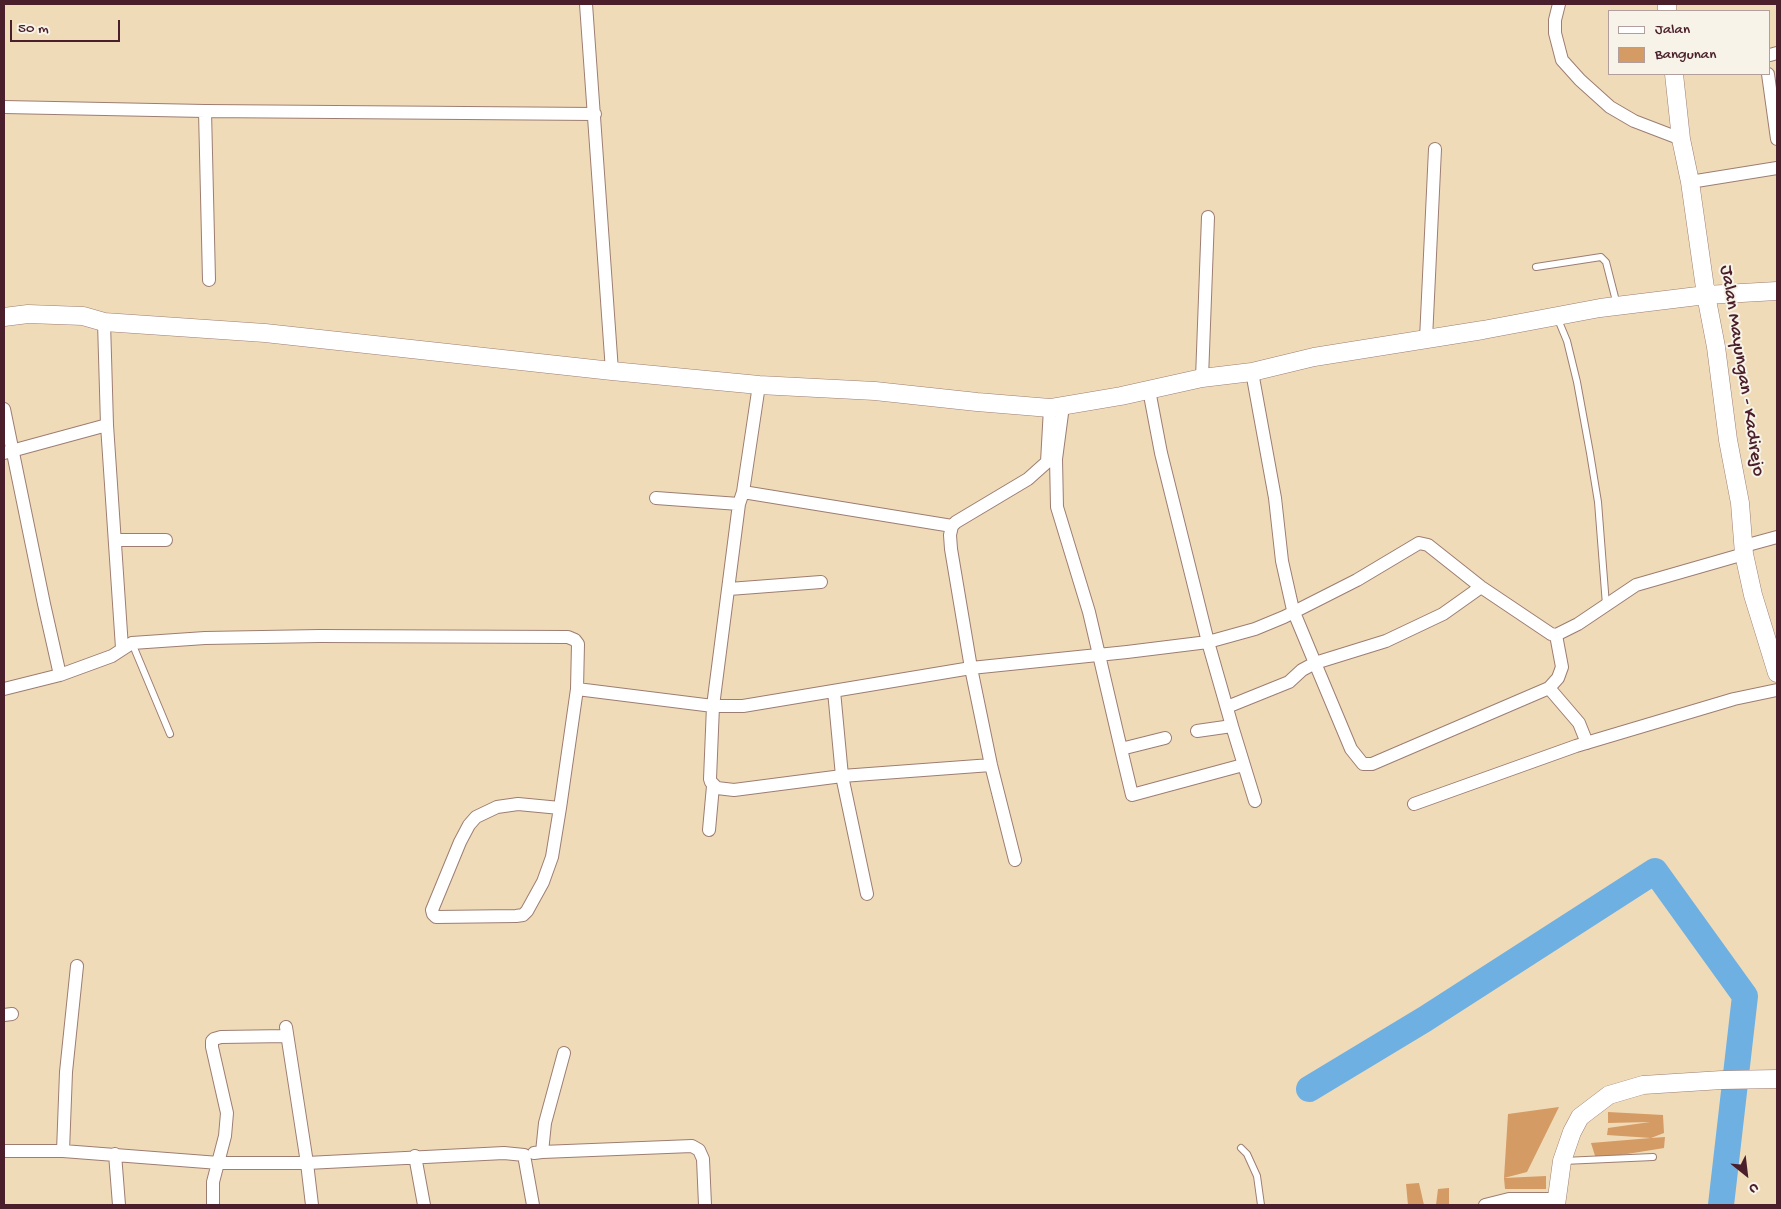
<!DOCTYPE html>
<style>
body{margin:0}
#map{position:relative;width:1781px;height:1209px;overflow:hidden;background:#f0dbb9;font-family:"Gochi Hand",sans-serif}
canvas{display:block}
.frame{position:absolute;inset:0;border:5px solid #4a1f2b;pointer-events:none}
.legend{position:absolute;left:1608px;top:10px;width:162px;height:65px;box-sizing:border-box;background:#f7f3e8;border:1px solid #b29e9c;margin:0;padding:6px 9px;list-style:none;font-size:15px;color:#4a1f2b}
.legend li{display:flex;align-items:center;gap:10px;height:25px}
.legend b{width:25px;border:1px solid #b29e9c}
.north{position:absolute;left:1721px;top:1149px;width:50px;height:50px;-webkit-text-stroke:4px #f7f3e8;paint-order:stroke;rotate:151deg;font-size:14px;font-weight:700;line-height:20px;text-align:center;color:#4a1f2b}
.north::after{content:'';display:block;margin:auto;width:18px;height:22px;background:#4a1f2b;clip-path:polygon(50% 0,100% 100%,50% 72%,0 100%)}
.scale{position:absolute;left:10px;top:20px;width:110px;height:22px;box-sizing:border-box;border:2px solid #4a1f2b;border-top:0;padding-left:6px;font-size:15px;line-height:18px;white-space:nowrap;color:#4a1f2b;-webkit-text-stroke:4px #f7f3e8;paint-order:stroke}
</style>
<div id="map">
<canvas width="1781" height="1209"></canvas>
<div class="frame"></div>
<ul class="legend">
<li><b style="height:6px;background:#fff"></b>Jalan</li>
<li><b style="height:14px;background:#d49b64"></b>Bangunan</li>
</ul>
<div class="north">U</div>
<div class="scale">50 m</div>
</div>
<script>
const c = document.querySelector('canvas').getContext('2d');
c.lineJoin = 'round';
function toPath(rows) {
  const path = new Path2D();
  for (const r of rows) {
    path.moveTo(r[0], r[1]);
    for (let i = 2; i < r.length; i += 2) path.lineTo(r[i], r[i + 1]);
  }
  return path;
}
function strokePath(path, color, width, dash) {
  c.strokeStyle = color;
  c.lineWidth = width;
  c.lineCap = dash ? 'butt' : 'round';
  c.setLineDash(dash || []);
  c.stroke(path);
}
function fillPath(path, color) {
  c.fillStyle = color;
  c.fill(path, 'evenodd');
}
function write(font, color, halo, rows, align = 'center') {
  c.font = font + ' "Gochi Hand",sans-serif';
  c.lineWidth = 4;
  c.setLineDash([]);
  c.textBaseline = 'middle';
  c.strokeStyle = halo;
  c.fillStyle = color;
  for (const [text, x, y, turn = 0] of rows) {
    c.save();
    c.translate(x, y);
    c.rotate((+turn || 0) * Math.PI / 180);
    c.textAlign = isNaN(turn) ? turn : align;
    if (halo) c.strokeText(text, 0, 0);
    c.fillText(text, 0, 0);
    c.restore();
  }
}
strokePath(toPath([
 [1309,1089,1425,1019,1655,871,1745,996,1721,1205]
]), '#6eb0e2', 26);
fillPath(toPath([
 [1559,1107,1527,1172,1504,1178,1546,1176,1546,1189,1505,1189,1504,1178,1508,1114],
 [1608,1112,1663,1115,1664,1133,1651,1138,1665,1137,1664,1148,1596,1159,1591,1143,1651,1138,1607,1135,1608,1128,1650,1122,1608,1123],
 [1419,1183,1424,1205,1408,1205,1406,1184],
 [1449,1188,1449,1205,1436,1205,1438,1189]
]), '#d49b64');
const lane = toPath([
 [1536,267,1601,257,1606,262,1617,305],
 [1557,317,1567,341,1577,382,1590,453,1598,502,1606,605],
 [132,643,170,734],
 [1241,1148,1247,1154,1257,1176,1261,1205],
 [1563,1161,1653,1157]
]);
const street = toPath([
 [586,4,612,371],
 [1559,4,1555,20,1555,33,1562,60,1580,80,1610,107,1634,121,1681,139],
 [1770,55,1777,53],
 [1768,74,1777,139],
 [4,107,205,111,595,114],
 [205,111,209,280],
 [1690,182,1777,168],
 [104,322,107,425,122,648],
 [1426,339,1435,149],
 [1252,372,1275,498,1282,561,1293,610,1315,663,1386,641,1443,614,1481,587],
 [1202,378,1208,217],
 [759,385,743,492,739,504,713,706,710,779,711,782,717,788,734,790,842,776,991,765],
 [1149,390,1161,453,1208,642,1232,726,1197,731],
 [1063,406,1056,459,1057,507,1089,612,1121,749,1165,738],
 [4,409,44,604,60,675,112,656,132,643,205,638,320,636,568,637,575,640,578,644,577,689,560,808,552,857,543,882,527,911,523,915,516,916,436,917,433,914,432,910,460,842,469,825,476,817,497,807,518,804,560,808],
 [4,453,107,425],
 [743,492,952,526],
 [656,498,739,504],
 [115,540,166,540],
 [1744,546,1777,537],
 [729,589,821,582],
 [1549,688,1579,723,1587,743],
 [4,689,60,675],
 [577,689,713,706,743,706,971,668,1127,652,1208,642,1255,629,1284,617,1357,580,1419,543,1428,545,1481,587,1551,634,1556,635,1578,624,1636,585,1744,554],
 [834,691,842,776,867,894],
 [1227,707,1289,682,1302,670,1315,663,1351,749,1363,764,1372,764,1549,688,1558,678,1562,667,1556,635],
 [1232,726,1255,801],
 [1121,749,1132,795,1243,765],
 [1414,804,1576,746,1734,699,1777,690],
 [709,830,713,786],
 [1015,860,991,765,971,668,951,549,950,535,952,526,956,522,1028,479,1047,462,1050,408],
 [4,1015,12,1014],
 [286,1027,307,1163,312,1205],
 [4,1151,63,1151,219,1163,307,1163,504,1153,524,1155,533,1205],
 [63,1151,66,1072,77,966],
 [542,1152,692,1146,699,1150,703,1159,705,1205],
 [534,1153,542,1152,545,1123,564,1053],
 [115,1154,119,1205],
 [415,1156,424,1205],
 [213,1205,213,1182,225,1136,227,1113,212,1047,212,1041,214,1039,221,1037,287,1036],
 [1485,1205,1509,1199,1556,1199]
]);
const secondary = toPath([
 [1667,4,1667,11],
 [1674,74,1681,139,1690,182,1706,295,1716,347,1728,440,1740,503,1744,554,1753,595,1777,673],
 [4,317,28,314,83,316,104,322,265,333,612,371,759,385,875,391,977,402,1050,408,1121,396,1202,378,1252,372,1314,357,1483,330,1600,308,1706,295,1777,291],
 [1556,1205,1562,1161,1572,1132,1580,1117,1609,1095,1643,1085,1722,1080,1777,1079]
]);
strokePath(lane, '#9d7d72', 8);
strokePath(street, '#9d7d72', 14);
strokePath(secondary, '#9d7d72', 19);
strokePath(lane, '#fff', 6);
strokePath(street, '#fff', 12);
strokePath(secondary, '#fff', 18);
write('19px', '#4a1f2b', '#f7f3e8', [
 ["Jalan Mayungan - Kadirejo",1741,371,81]
]);
</script>
